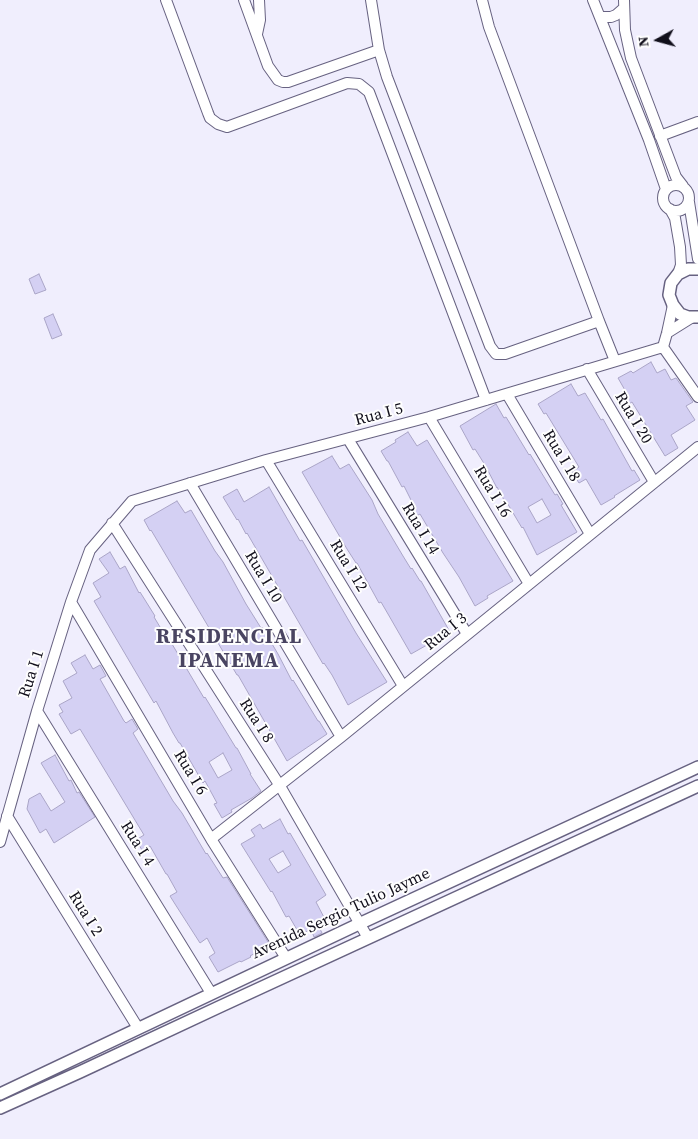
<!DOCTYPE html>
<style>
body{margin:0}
#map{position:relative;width:698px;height:1139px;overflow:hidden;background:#f0eefd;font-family:"Source Serif 4",serif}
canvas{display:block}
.north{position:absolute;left:633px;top:15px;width:50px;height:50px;-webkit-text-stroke:4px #fefefe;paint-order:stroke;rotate:263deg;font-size:14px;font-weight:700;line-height:20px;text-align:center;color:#110f1b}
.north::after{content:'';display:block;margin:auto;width:18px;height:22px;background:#110f1b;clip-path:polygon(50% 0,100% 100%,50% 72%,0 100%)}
</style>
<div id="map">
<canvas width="698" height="1139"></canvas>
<div class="north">N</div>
</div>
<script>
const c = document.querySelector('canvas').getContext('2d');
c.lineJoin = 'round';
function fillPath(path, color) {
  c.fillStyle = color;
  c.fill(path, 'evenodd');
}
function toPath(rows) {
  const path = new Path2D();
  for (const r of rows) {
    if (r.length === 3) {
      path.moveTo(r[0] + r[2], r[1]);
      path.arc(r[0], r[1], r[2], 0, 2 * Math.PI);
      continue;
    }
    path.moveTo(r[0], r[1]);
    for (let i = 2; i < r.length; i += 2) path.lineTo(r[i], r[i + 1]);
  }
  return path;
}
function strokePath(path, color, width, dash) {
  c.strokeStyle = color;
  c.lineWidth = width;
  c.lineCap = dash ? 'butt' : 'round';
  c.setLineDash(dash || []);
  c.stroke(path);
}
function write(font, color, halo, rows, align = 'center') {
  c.font = font + ' "Source Serif 4",serif';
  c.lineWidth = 4;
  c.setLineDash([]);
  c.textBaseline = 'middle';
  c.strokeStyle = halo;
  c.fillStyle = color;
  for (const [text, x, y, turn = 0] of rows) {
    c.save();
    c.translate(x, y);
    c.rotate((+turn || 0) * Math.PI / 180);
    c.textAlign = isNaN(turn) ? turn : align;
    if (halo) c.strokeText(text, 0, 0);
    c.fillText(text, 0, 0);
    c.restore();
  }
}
const building = toPath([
 [39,274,46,290,35,294,29,279,39,274],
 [53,314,62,335,52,339,44,318,53,314],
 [651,362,657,373,665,369,671,380,676,378,693,402,686,406,695,420,671,435,678,448,665,456,632,402,624,407,618,397,626,392,618,378,631,371,633,373,651,362],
 [571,384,578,396,585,393,601,420,603,419,632,471,634,470,640,480,614,496,615,497,601,505,586,479,579,483,572,472,579,467,546,413,544,414,538,404,571,384],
 [496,404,504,418,506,417,529,455,530,454,555,495,557,494,563,504,561,505,577,532,537,555,523,527,522,528,506,501,505,502,497,487,497,488,485,465,475,449,473,450,460,426,496,404],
 [542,499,551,515,537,523,528,507,542,499],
 [408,432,417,446,427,440,513,581,487,596,488,598,475,606,459,577,443,553,420,514,412,518,406,508,413,504,404,486,402,487,388,461,387,461,381,451,396,442,395,440,408,432],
 [332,456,340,469,349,464,372,500,378,514,403,556,411,569,412,568,420,581,421,581,450,632,411,654,388,614,381,602,379,603,357,563,356,563,347,549,302,472,332,456],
 [269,487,300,541,302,540,356,633,387,682,348,705,332,675,324,663,323,664,316,652,247,533,246,534,238,519,237,520,223,497,237,489,244,502,269,487],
 [177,501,185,513,191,510,215,551,223,562,246,604,261,628,262,627,278,654,292,681,293,680,318,721,319,721,327,734,287,761,238,675,237,675,151,530,150,531,144,520,177,501],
 [110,552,120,569,125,566,139,593,140,592,155,616,154,617,163,632,171,645,172,644,204,698,205,697,236,748,237,748,251,774,250,774,261,791,252,798,231,810,232,812,222,818,214,804,217,803,205,781,203,783,180,743,179,743,173,733,156,701,154,703,94,601,101,597,93,583,109,573,99,559,110,552],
 [223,753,232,770,218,778,209,762,223,753],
 [85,655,93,669,100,665,106,676,100,679,124,721,126,723,132,719,138,729,133,733,173,801,182,813,206,854,207,853,223,878,227,877,270,945,250,956,251,957,241,962,240,961,218,972,209,957,215,953,207,938,200,943,175,904,170,896,177,892,167,874,166,874,150,846,142,850,136,840,144,835,80,729,71,734,59,714,63,712,59,705,72,698,63,681,77,673,71,663,85,655],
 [55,755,69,781,71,780,77,793,79,792,95,817,54,843,46,829,40,833,27,809,29,799,40,793,51,811,65,802,41,763,55,755],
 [280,819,288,834,290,833,297,845,326,895,316,902,328,925,320,929,322,933,314,937,311,929,300,935,289,916,286,917,272,891,271,892,241,844,255,836,251,830,260,824,263,829,280,819],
 [283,851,291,865,278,873,269,859,283,851]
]);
fillPath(building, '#d4d0f3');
strokePath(building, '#aaa5c7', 1);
const minor = toPath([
 [166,0,208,113,210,118,218,124,227,127,347,83,359,84,369,92,486,400],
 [244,0,268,66,278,80,283,82,288,82,379,50],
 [371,0,379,50,387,77,490,346,496,354,505,354,599,321],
 [482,0,489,27,599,321,615,361],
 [593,0,649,140,666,189],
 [624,0,625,30,631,58,676,177,683,186],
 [601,17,611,17,616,15,624,8],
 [257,34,260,20,259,0],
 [660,136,698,122],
 [676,198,13],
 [689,202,698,259],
 [670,209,675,218,680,247,681,265,678,274],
 [667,333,691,318],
 [663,347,698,397],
 [663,347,667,333,673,305],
 [587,369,654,482],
 [507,394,590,534],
 [429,417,529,584],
 [348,439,467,634],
 [266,460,403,686],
 [190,483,341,737],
 [112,523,280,786,368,938],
 [71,602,211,839,286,958],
 [37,711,211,993],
 [7,816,138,1028],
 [211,839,341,737,698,447],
 [0,842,37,711,71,602,90,550,132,501,266,460,429,417,663,347]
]);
const tertiary = toPath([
 [698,269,688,269,678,274,671,283,669,295,673,305,680,314,688,317,698,317],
 [0,1094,361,923,698,767],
 [0,1108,80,1072,219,1007,698,786]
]);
strokePath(minor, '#676281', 12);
strokePath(tertiary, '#676281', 14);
strokePath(minor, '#fff', 10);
strokePath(tertiary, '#fff', 11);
write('16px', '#110f1b', '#fefefe', [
 ["Rua I 5",379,415,-15],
 ["Rua I 20",633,418,59],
 ["Rua I 18",561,456,59],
 ["Rua I 16",492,492,59],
 ["Rua I 14",420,529,59],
 ["Rua I 12",348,566,59],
 ["Rua I 10",263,577,59],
 ["Rua I 3",446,632,-39],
 ["Rua I 1",32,674,-72],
 ["Rua I 8",256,721,57],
 ["Rua I 6",190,773,59],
 ["Rua I 4",137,844,58],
 ["Rua I 2",85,914,58],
 ["Avenida Sergio Tulio Jayme",341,914,-25]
]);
c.letterSpacing = '1px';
write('bold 21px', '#494461', '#fefefe', [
 ["RESIDENCIAL",229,638],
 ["IPANEMA",229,662]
]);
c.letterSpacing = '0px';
</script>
